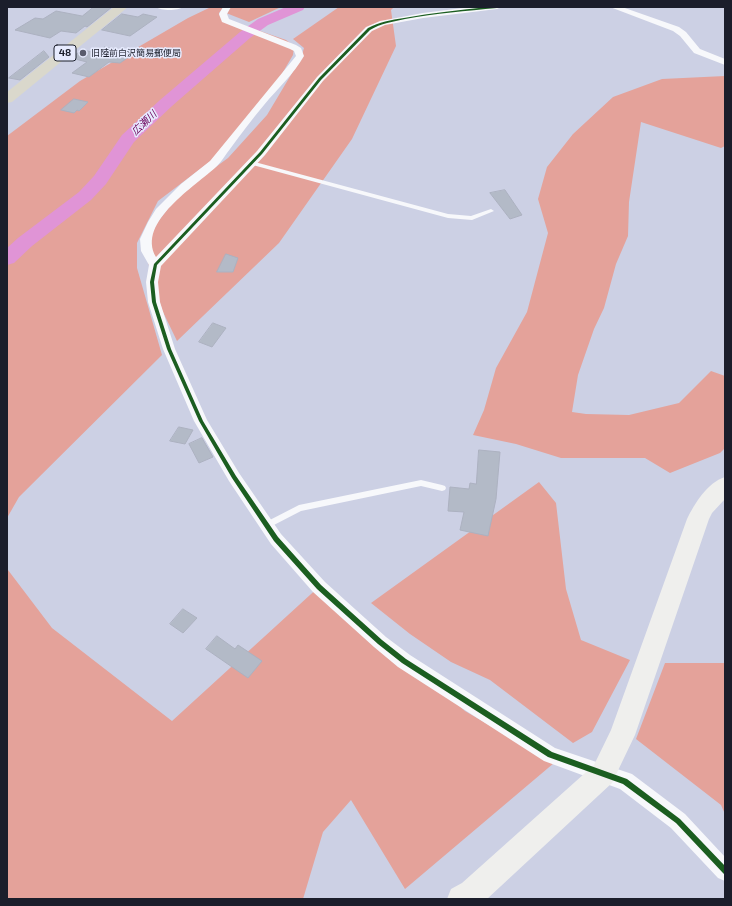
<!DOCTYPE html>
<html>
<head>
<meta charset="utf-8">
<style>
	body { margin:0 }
	#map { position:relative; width:732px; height:906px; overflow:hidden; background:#ccd0e4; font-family:"Exo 2",sans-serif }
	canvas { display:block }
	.frame { position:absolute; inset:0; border:8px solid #1b1e2b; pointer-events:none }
</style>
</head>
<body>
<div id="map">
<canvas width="732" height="906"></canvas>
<div class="frame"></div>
</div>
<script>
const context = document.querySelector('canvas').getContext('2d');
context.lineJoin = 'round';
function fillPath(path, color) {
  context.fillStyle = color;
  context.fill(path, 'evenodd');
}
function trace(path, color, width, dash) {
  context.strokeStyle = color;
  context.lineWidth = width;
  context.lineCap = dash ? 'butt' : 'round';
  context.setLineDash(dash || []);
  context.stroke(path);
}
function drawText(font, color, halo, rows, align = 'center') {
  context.font = font + ' "Exo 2","Noto Sans JP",sans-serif';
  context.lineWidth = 3;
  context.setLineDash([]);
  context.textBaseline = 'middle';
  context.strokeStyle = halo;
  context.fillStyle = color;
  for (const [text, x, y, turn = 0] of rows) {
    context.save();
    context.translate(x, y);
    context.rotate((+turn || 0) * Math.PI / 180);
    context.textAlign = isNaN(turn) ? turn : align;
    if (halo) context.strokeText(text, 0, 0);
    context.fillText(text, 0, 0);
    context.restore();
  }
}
fillPath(new Path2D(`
	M211,7H224L219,13L220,17L286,40L294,46L293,55L276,84L212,160L158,201L137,243V268L162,355L19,497L7,518V136L80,81L188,18Z
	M230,7H281L249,22L226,13Z
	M339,7H394L391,10L396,46L352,139L279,243L177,341L162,310L148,262L151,231L179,194L228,158L267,115L301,58L304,48L293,39Z
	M725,76V146L721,148L641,122L629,202L628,236L616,264L604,308L594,329L578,375L572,412L586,414L629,415L679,403L711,371L725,376V448L720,453L670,473L645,458H561L516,444L473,435L484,410L496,368L527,312L548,233L538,199L547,167L573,134L613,97L662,79Z
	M539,482L556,503L566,589L581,640L630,660L592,732L573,743L490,680L451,662L410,634L371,603Z
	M7,565L8,570L52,628L172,721L322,584L465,711L554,763L405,889L351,800L323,832L303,899H7Z
	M665,663H725V814L721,805L636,739Z`), '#e4a29a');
fillPath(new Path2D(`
	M286,7H305L303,10L268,25L250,38L172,106L134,142L106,184L91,200L32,246L14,263L7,265V248L18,238L79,192L94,176L122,135L160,100L240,32L258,19Z`), '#e094d6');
const building = new Path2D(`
	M94,7H112L87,27L85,26L76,33L61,31L50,38L15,30L35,18L43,19L56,11L82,16Z
	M122,14L138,17L143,14L157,17L130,36L102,30Z
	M105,47L133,54L120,63L109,62L89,77L72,73L87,62L71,58L82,50L98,53Z
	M44,51L49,57L20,80L9,78Z
	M74,99L88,102L79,111L77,110L74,113L61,110Z
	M505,190L522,215L510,219L490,193Z
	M226,254L238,258L233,272H217Z
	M213,323L226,328L212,347L199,342Z
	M179,427L193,430L185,444L170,441Z
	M202,438L213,457L199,463L189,444Z
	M479,450L500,452L496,499L488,536L460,530L464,512L448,511L450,487L469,489L470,483L476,484Z
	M183,609L197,618L183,633L170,624Z
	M217,636L235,649L238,645L262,661L248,678L206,649Z`);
fillPath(building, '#b3bac7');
trace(building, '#acb1c0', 1);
fillPath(new Path2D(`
	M251,161L448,214L471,216L491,209L494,211L472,220L448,218L249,164L248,163Z
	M421,480L442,485L445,486L446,488L445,490L442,491L421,486L301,511L270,527L267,528L264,527L263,525L264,523L299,505Z`), '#f7f8fb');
fillPath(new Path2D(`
	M156,7H183C178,11 161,11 156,7Z
	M223,7H231L227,14L229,19L296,45L301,48L304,56C294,74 277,89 264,105C252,119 241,134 230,149C226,154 222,161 217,166C196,186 136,222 156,257L257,151L317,77L366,27L380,21L423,13L471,7H501L497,9L423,18L385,25L372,31L323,81L265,155L161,266L158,282L160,302L175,349L207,420L239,473L281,534L325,582L386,637L410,655L555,748L632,774L685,814L725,857V881L718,878L671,828L620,789L544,761L398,667L374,647L313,592L271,544L229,481L194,421L163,349L148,302L146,282L149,265L141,251L140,239L148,222L156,209L181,184L210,161L296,56L294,51L290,49L222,22L219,14Z
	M610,7H622L679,27L686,32L700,49L725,59V65L694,53L680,36L673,31Z`), '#f7f8fb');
fillPath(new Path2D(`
	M725,477V499L712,513L709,519L635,735L612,783L487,899H447L451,889L462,883L594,765L611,730L687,519C695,503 707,483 725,477Z`), '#efefed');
fillPath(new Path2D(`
	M114,7H128L12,102L7,103V92Z`), '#dad8cc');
fillPath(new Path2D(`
	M488,7H498L497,8C466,11 436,13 405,19C393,22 381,23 370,30L321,80L262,154L157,265L154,282L156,302L171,349L203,421L236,476L278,537L321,585L382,640L406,659L552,752L627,779L680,819L725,866V875L723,873L676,823L623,784L548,757L402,663L378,644L317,589L274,541L232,478L199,421L167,349L152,302L150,282L154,264L260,152L319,78L368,28C379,22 391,20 404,18C432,13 460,10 488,7Z`), '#1b5e20');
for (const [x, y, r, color] of [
	[83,53,4,"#595c6c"]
]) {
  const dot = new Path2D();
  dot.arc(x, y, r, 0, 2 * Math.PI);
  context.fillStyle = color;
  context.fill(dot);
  trace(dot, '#e7ebfe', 1.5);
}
drawText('9px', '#1b1e2b', '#e7ebfe', [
	["旧陸前白沢簡易郵便局",91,53]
], 'left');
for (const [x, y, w] of [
	[65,53,22]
]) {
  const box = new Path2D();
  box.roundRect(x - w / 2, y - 8, w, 16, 3);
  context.fillStyle = '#e7ebfe';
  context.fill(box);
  trace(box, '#1b1e2b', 1);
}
drawText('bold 10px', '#1b1e2b', null, [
	["48",65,53]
]);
drawText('italic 10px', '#6c025c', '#e7ebfe', [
	["広瀬川",144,123,-44]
]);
</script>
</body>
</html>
